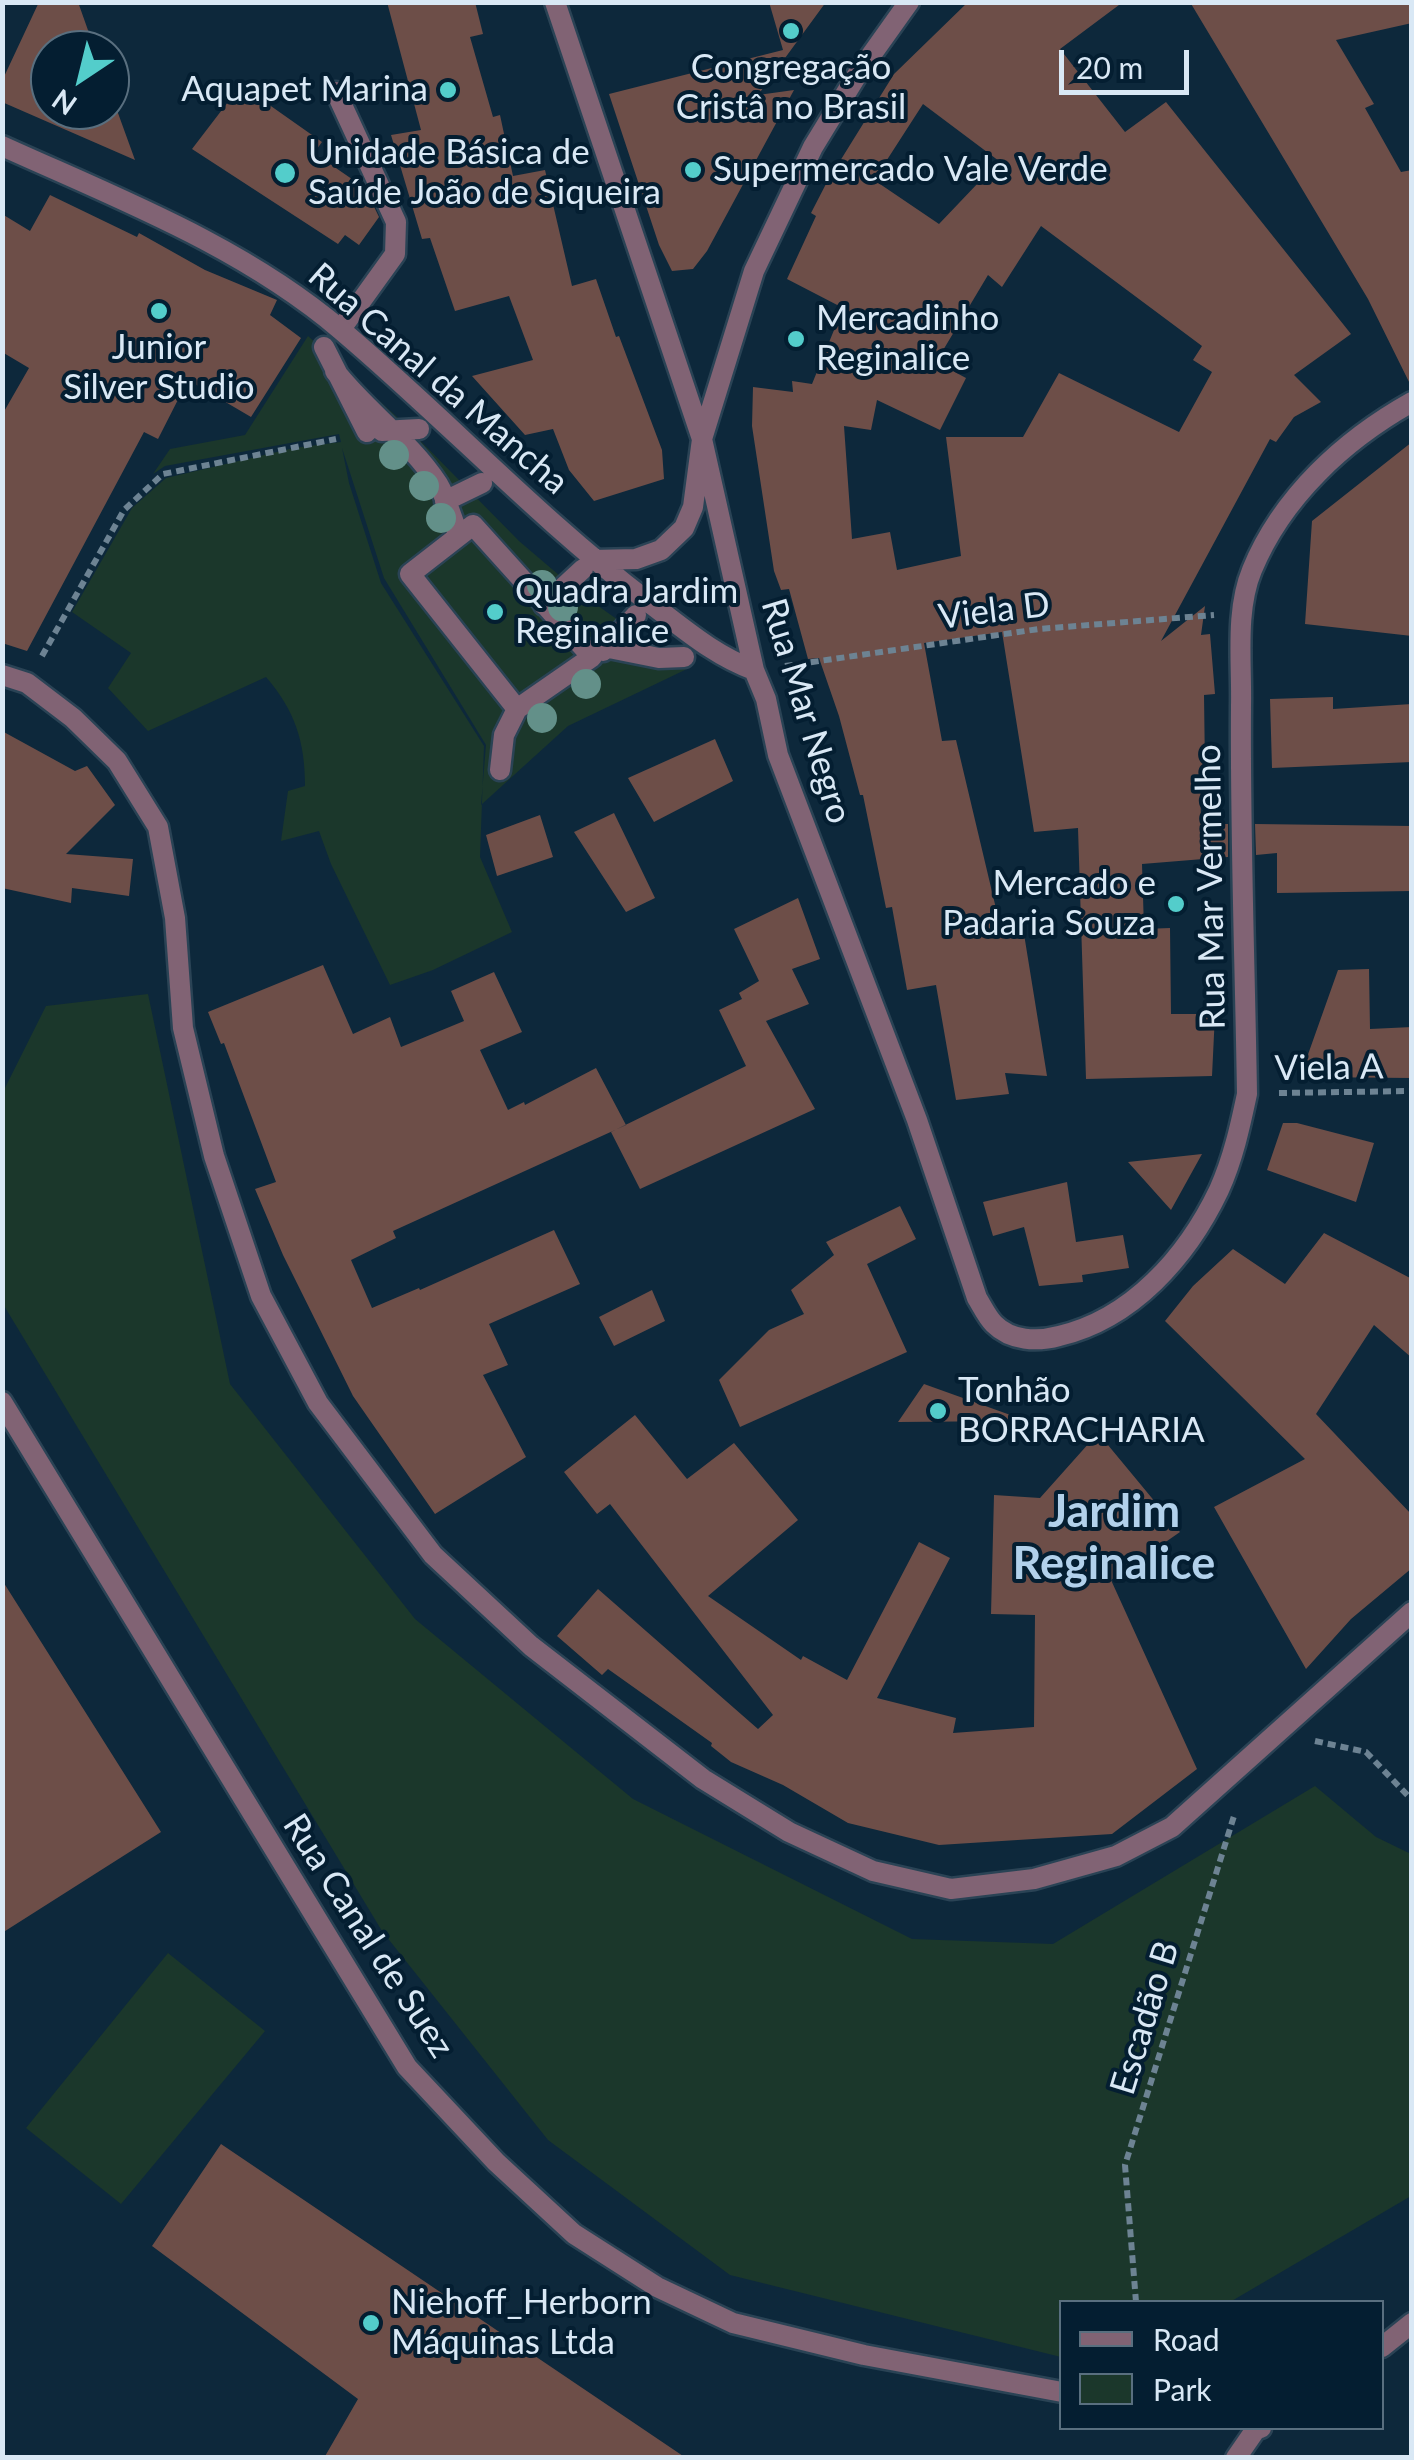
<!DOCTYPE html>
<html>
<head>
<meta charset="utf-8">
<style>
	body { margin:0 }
	#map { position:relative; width:1414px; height:2460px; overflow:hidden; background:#0d283b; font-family:Lato,sans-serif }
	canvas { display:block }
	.frame { position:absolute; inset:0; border:5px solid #d9e8f5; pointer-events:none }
	.legend { position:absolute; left:1059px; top:2300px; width:325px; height:130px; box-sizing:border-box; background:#041e31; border:2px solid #596f7f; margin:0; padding:12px 18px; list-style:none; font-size:30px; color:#d9e8f5 }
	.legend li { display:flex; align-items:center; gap:20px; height:50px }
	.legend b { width:50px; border:2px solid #596f7f }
	.north { position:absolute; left:30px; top:30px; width:100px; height:100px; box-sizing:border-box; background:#041e31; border:2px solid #596f7f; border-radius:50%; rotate:215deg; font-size:28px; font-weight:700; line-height:40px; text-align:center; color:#d9e8f5 }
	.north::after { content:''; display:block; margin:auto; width:35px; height:45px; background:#53cdcb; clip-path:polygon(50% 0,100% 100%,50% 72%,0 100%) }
	.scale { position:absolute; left:1059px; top:50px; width:130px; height:45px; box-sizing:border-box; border:5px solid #d9e8f5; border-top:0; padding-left:12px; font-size:30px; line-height:35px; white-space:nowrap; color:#d9e8f5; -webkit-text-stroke:8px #041e31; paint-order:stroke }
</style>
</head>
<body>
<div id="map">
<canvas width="1414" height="2460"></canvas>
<div class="frame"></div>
<ul class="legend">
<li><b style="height:12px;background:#816374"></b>Road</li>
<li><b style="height:28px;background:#1b372b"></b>Park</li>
</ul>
<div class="north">N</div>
<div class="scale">20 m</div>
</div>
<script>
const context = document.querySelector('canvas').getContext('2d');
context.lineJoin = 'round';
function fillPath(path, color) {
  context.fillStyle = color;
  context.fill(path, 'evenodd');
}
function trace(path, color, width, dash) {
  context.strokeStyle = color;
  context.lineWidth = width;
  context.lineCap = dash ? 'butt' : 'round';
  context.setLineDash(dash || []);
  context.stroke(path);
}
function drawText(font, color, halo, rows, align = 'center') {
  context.font = font + ' Lato,sans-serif';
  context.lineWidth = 8;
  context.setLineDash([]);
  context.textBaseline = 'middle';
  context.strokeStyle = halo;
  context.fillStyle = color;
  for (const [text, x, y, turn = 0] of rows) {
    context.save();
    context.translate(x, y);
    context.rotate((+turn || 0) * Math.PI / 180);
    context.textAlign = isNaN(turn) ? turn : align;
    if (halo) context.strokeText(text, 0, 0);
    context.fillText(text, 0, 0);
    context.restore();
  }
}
fillPath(new Path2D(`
	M308,336L396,416L519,541L580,593L687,669L568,726L481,805L486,745L384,578L342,448L349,483L381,583L484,746L480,857L512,932L433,970L390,985L331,864L319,831L281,841L288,791L305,786C305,741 295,711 266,677L148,731L108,688L131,653L72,612L132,508L166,478L294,448L341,442L339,434L165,466L153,474L170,449L245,435Z
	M148,994L230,1384L415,1619L633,1799L912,1939L1053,1944L1315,1786L1376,1837L1411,1854V2196L1230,2302H1062L1061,2357L730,2275L548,2140L382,1931L3,1304V1092L46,1006Z
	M168,1953L265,2031L121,2204L26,2128Z`), '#1b372b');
fillPath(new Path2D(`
	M39,2H78L95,50H50V110H110V91L135,160L2,102V81Z
	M387,2H475L483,34L470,37L493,117L500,115L513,176L545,170L572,286L596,279L616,337L619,336L662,450L664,479L594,501L569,470L553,429L525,435L472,376L533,360L509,296L455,311L430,238L422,239L391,135L421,130Z
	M769,2H826L758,95L794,90L707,251L693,269L672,271L659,245L609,94L783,50Z
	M968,2H1123L1060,49L1125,132L1166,102L1351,334L1294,375L1321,402L1294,417L1276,442L1270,439L1161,641L1205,606L1201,635L1210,634L1215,694L1204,695L1205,770H1200L1201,824H1228V857L1142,864L1144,929L1170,928L1171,1014H1215L1212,1076L1086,1079L1078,828L1034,832L1002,632L924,643L942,741L956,740L1003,938L1024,934L1047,1076L1005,1073L1009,1094L956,1100L936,985L907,990L892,907L886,908L863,795H860L839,716L819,658L808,659L789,589L781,590L774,571L752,426L753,387L793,392L792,381L812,384L843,308L787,279L816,216L811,213L827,182L894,74ZM923,104L999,161L939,224L874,180ZM1041,226L1202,346L1193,360L1212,372L1179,432L1059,373L1023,437H946L961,556L897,570L890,532L852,539L844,426L871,430L877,400L940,430L966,378L936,362L988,275L1002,287Z
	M1190,2H1412V23L1336,40L1374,104L1365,108L1401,172L1412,170V388L1368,299Z
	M241,85L322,142L314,153L365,188L379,217L359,245L345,235L338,244L192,149Z
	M50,195L137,237L139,233L205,270L277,300L270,315L301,338L251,417L188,380L158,439L144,432L27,651L2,643V415L29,368L2,352V214L30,231Z
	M1412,442V636L1305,624L1312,521Z
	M1333,697V709L1412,704V762L1272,768L1270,699Z
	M2,731L75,771L87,766L115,805L66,854L133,859L129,896L72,888L71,903L2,888Z
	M715,739L733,781L654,822L628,778Z
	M614,813L655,898L626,912L574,832Z
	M540,815L553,857L497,876L486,835Z
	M1255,824L1412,826V891L1277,893V853L1256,855Z
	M798,898L820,959L792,969L809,1004L766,1021L815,1109L640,1189L611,1132L746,1066L719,1010L742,999L739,993L759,981L734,929Z
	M323,965L353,1034L390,1017L401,1047L464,1021L451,991L494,972L522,1032L480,1050L508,1110L524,1102L525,1105L596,1068L626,1125L393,1231L396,1238L351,1260L372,1308L419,1288L420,1290L554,1230L580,1284L489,1324L508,1365L483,1375L526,1457L435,1514L353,1396L283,1255L255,1189L276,1182L224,1043L221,1044L208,1012Z
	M1369,969L1370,1029L1412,1027V1078L1300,1077L1338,970Z
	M1283,1123H1297L1374,1143L1356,1202L1267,1170Z
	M1202,1154L1171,1210L1128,1162Z
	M1067,1182L1076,1242L1123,1235L1129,1268L1082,1275L1083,1282L1039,1286L1024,1227L993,1236L983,1202Z
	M900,1206L916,1239L867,1264L907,1352L740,1427L719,1380L769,1330L804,1314L791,1290L834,1255L826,1242Z
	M1324,1233L1412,1279V1358L1374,1325L1316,1414L1412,1515V1568L1351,1619L1306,1669L1214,1507L1305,1459L1165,1321L1193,1286L1233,1249L1285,1284Z
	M652,1290L665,1321L614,1346L599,1317Z
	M924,1384L1016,1417L1015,1421L898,1422Z
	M635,1415L687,1479L734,1443L798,1520L708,1596L801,1660L803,1656L847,1680L919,1542L950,1558L877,1698L956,1718L953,1733L1034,1727L1035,1615L991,1614L994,1495L1040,1498L1098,1433L1180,1532L1111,1580L1197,1769L1112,1834L939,1845L848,1823L783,1785L731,1762L711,1746L712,1743L608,1669L602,1675L557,1636L598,1589L758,1729L773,1715L610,1504L597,1514L564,1472Z
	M2,1580L161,1832L2,1933Z
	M221,2144L686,2458H324L358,2399L152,2246Z`), '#6d4e48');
const lane = new Path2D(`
	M336,92L396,222L395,254L341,329`);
const street = new Path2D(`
	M555,2L702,439L754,670L766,699L778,755L917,1120L977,1298C982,1306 987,1317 994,1324C1011,1341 1037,1342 1059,1336C1132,1319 1187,1257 1219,1190C1233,1159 1240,1127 1247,1094C1245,965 1240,835 1241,706C1242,662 1235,611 1252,570C1282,497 1344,440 1412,402
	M2,146C119,199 242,246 341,330C445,418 538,518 647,601C682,627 713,655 754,670
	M324,347L367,432
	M335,371C366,411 410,441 438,484C447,499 452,519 459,536
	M382,431L419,429
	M445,501L482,483
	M593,560L636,559L661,550L684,528L693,507L702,439L754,271L813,147L857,75L909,2
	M544,605L583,569
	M609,648L659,658L684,657
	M603,651L636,615
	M2,675L27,683L73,718L117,761L158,827L175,918L183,1028L214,1156L261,1296L318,1403L433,1555L531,1646L703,1779L789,1832L873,1871L951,1889L1034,1879L1116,1856L1172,1827L1412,1612
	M500,770L504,735L517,709L592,657L473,525L410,574L517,709
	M2,1402L407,2067L496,2162L574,2234L657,2287L733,2323L864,2355L1062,2392
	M1382,2347L1412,2323
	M1236,2458L1256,2429L1261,2428`);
trace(lane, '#2a4355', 25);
trace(street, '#2a4355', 25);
trace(new Path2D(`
	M42,656L124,510L163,474L336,439
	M785,666L1039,629L1214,615
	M1279,1093L1412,1091
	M1315,1741L1366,1752L1412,1800
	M1136,2302L1125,2165L1234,1816`), '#6d8393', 6, [8, 5]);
trace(lane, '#816374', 20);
trace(street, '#816374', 20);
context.fillStyle = '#639089';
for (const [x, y] of [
	[394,455],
	[424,486],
	[441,518],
	[542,585],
	[563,607],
	[586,684],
	[542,718]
]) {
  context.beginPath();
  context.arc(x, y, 15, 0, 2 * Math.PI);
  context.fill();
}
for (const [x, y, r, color] of [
	[791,31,10,"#53cdcb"],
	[448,90,10,"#53cdcb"],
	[693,170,10,"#53cdcb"],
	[285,173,12,"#53cdcb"],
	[159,311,10,"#53cdcb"],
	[796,339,10,"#53cdcb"],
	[495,612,10,"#53cdcb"],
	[1176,904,10,"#53cdcb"],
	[938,1411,10,"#53cdcb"],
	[371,2323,10,"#53cdcb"]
]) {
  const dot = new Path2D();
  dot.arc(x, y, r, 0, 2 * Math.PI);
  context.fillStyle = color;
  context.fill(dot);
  trace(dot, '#041e31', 4);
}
drawText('35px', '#d9e8f5', '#041e31', [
	["Congregação",791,68,"center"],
	["Cristâ no Brasil",791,108,"center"],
	["Aquapet Marina",428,90,"right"],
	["Unidade Básica de",308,153],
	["Saúde João de Siqueira",308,193],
	["Supermercado Vale Verde",713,170],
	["Mercadinho",816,319],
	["Reginalice",816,359],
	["Junior",159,348,"center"],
	["Silver Studio",159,388,"center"],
	["Quadra Jardim",515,592],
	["Reginalice",515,632],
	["Mercado e",1156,884,"right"],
	["Padaria Souza",1156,924,"right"],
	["Tonhão",958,1391],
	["BORRACHARIA",958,1431],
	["Niehoff_Herborn",391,2303],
	["Máquinas Ltda",391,2343]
], 'left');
drawText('35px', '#d9e8f5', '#041e31', [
	["Rua Canal da Mancha",438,379,41],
	["Viela D",994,611,-7],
	["Rua Mar Negro",806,711,73],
	["Rua Mar Vermelho",1211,887,-91],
	["Viela A",1329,1068,-1],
	["Rua Canal de Suez",368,1936,57],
	["Escadão B",1145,2018,-73]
]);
drawText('bold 45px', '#b2d1eb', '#041e31', [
	["Jardim",1114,1512],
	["Reginalice",1114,1564]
]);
</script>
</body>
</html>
